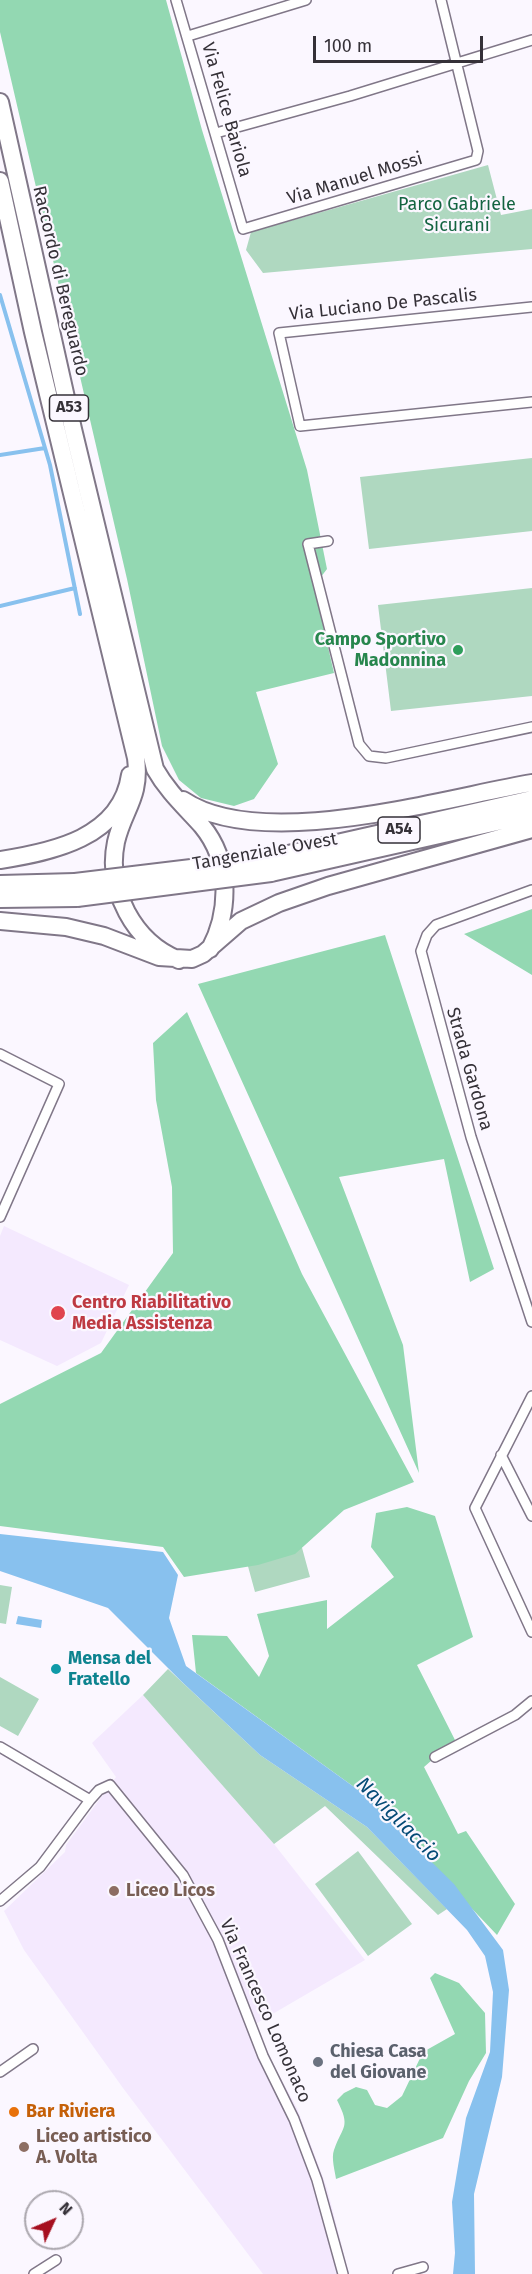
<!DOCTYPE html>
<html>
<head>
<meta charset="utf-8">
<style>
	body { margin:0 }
	#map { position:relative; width:532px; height:2274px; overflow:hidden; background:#fbf7ff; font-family:"Fira Sans",sans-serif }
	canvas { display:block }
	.north { position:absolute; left:24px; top:2190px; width:60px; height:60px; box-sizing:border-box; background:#fbf7ff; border:2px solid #aca8af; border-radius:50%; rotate:46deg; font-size:16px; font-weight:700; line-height:24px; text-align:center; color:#353138 }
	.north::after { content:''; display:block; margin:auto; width:21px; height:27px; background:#a60f1f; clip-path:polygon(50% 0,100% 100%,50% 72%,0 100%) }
	.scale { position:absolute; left:313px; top:36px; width:170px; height:27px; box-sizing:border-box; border:3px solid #353138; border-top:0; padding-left:8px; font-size:18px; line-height:21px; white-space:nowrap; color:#353138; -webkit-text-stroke:4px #fbf7ff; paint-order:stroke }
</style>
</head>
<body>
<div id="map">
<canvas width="532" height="2274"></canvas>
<div class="north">N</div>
<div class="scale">100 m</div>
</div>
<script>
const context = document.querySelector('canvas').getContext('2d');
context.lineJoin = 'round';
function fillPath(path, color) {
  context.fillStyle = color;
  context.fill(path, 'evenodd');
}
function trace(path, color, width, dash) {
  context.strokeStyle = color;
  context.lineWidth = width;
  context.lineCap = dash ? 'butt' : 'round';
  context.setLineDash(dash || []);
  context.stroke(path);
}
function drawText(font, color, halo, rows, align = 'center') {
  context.font = font + ' "Fira Sans",sans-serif';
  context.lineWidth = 4.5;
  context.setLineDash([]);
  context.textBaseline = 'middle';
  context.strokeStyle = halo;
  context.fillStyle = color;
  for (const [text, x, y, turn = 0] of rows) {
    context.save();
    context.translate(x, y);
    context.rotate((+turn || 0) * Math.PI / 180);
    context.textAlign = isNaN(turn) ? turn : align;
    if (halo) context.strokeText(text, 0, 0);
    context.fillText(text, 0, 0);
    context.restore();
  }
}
fillPath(new Path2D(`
	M4,1226L129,1285L101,1343L57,1366L0,1340V1236Z
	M143,1695L274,1844L365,1960L252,2026L297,2108L327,2188L349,2274H263L123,2088L24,1950L4,1911L65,1852L66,1845L116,1777L92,1743Z`), '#f4e9fe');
fillPath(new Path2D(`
	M488,165L501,215L532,209V249L263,273L246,250L251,232Z
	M532,458V531L369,549L360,477Z
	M532,588V696L391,711L378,605Z
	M301,1544L310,1577L255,1592L246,1559Z
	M0,1585L12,1587L6,1624L0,1623Z
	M168,1669L260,1755L367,1827L447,1909L438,1915L325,1806L274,1844L143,1695Z
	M0,1677L39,1699L18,1736L0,1726Z
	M358,1851L412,1924L368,1956L315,1884Z`), '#afd8c0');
fillPath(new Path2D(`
	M0,0H166L202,130L307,470L327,569L314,586L334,673L256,692L278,764L254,799L234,806L201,798L179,780L162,746L127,579L0,32Z
	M532,909V975L464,934Z
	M385,935L494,1269L470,1282L444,1159L339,1177L403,1345L419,1473L198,984Z
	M187,1012L302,1274L414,1482L344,1510L295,1554L258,1565L184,1577L163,1547L0,1526V1404L101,1353L173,1253L172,1187L156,1100L153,1043Z
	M407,1507L435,1516L473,1637L417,1665L455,1740L424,1767L458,1834L466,1831L515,1904L497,1935L361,1792L196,1673L192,1635L227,1636L259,1677L269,1656L257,1614L327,1600V1629L394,1577L371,1547L376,1513Z
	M435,1973L459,1983L485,2013L486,2053L469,2081L443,2138L336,2179C335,2171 331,2158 334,2150C343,2125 351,2128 337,2100L344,2093L356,2087L367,2090L375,2105L387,2108L402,2096L423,2052L455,2034L430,1978Z`), '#93d8b2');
fillPath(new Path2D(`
	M0,1534L163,1552L178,1575L169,1618L186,1666L361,1792L454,1884L503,1950L509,1990L502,2077L474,2194L475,2274H453L455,2253L452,2202L466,2118L490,2052L493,1992L485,1956L467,1930L367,1827L260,1755L181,1681L108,1608L0,1571Z
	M18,1616L42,1620L41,1628L16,1624Z`), '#88c1ee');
trace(new Path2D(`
	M0,295L50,465L80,614
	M0,455L45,448
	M0,606L75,588`), '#88c1ee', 4);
const street = new Path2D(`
	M176,0L243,229L476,160L478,151L441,0
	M188,36L306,0
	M216,133L350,96L532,40
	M532,307L279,333L300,426L532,402
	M328,541L308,544L359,744L369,756L386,758L532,727
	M532,890L436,925L427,935L421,951L471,1137L532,1322
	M0,1054L59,1084L0,1217
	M532,1396L475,1508L532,1632
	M501,1455L532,1516
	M0,1747L90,1800
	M435,1757L515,1715L532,1701
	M0,1901L40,1867L90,1800L99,1790L110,1785L183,1875L218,1940L263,2056L294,2119L317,2180L343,2274
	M0,2072L33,2049
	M34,2274L56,2260
	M398,2274L423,2267`);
const highway = new Path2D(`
	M0,102L73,429L155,769C168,792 185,807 202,826C231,861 230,911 210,949
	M0,181L33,332L136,758C141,798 124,808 116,842C106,890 134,942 179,960
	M183,800C262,853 443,798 532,783
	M266,859L532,799
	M0,860C52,852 121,838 130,775
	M271,873L532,814
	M0,884L75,882
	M0,899L77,898
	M0,921L66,927L104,936L159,957L192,959L203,954L241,921L279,903L328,886L532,829`);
trace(street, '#807788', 12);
trace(highway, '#807788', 20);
trace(street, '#fff', 9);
trace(highway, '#fff', 16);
const highwayBridge = new Path2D(`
	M75,882L266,859
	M77,898L271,873`);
trace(highwayBridge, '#807788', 20, []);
trace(highwayBridge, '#fff', 16);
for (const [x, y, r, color] of [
	[458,650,6,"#2e9e5b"],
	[58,1313,8,"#e0444e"],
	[56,1669,6,"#0f9aa8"],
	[114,1891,6,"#8d6e63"],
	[318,2062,6,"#6b7280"],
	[14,2112,6,"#e8710a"],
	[24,2147,6,"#8d6e63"]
]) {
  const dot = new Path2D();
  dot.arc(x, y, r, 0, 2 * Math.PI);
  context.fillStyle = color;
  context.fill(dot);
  trace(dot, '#fbf7ff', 2);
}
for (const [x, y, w] of [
	[69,408,39],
	[399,830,42]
]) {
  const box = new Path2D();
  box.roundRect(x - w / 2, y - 13, w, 26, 4.5);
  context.fillStyle = '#fbf7ff';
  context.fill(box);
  trace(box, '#353138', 1.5);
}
drawText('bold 16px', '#353138', null, [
	["A53",69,408],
	["A54",399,830]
]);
drawText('18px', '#353138', '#fbf7ff', [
	["Via Felice Bariola",226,110,74],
	["Via Manuel Mossi",355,179,-17],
	["Raccordo di Bereguardo",60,281,77],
	["Via Luciano De Pascalis",383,305,-6],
	["Tangenziale Ovest",265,852,-10],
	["Strada Gardona",469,1069,74],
	["Via Francesco Lomonaco",265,2011,66]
]);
drawText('18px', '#136441', '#fbf7ff', [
	["Parco Gabriele",457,205],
	["Sicurani",457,226]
]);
drawText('bold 18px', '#27864d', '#fbf7ff', [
	["Campo Sportivo",446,640],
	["Madonnina",446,661]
], 'right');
drawText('bold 18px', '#be3a42', '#fbf7ff', [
	["Centro Riabilitativo",72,1303],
	["Media Assistenza",72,1324]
], 'left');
drawText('bold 18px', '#0d838f', '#fbf7ff', [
	["Mensa del",68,1659],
	["Fratello",68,1680]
], 'left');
drawText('bold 18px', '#785e54', '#fbf7ff', [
	["Liceo Licos",126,1891],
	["Liceo artistico",36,2137],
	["A. Volta",36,2158]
], 'left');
drawText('bold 18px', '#5b616d', '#fbf7ff', [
	["Chiesa Casa",330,2052],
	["del Giovane",330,2073]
], 'left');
drawText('bold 18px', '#c56008', '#fbf7ff', [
	["Bar Riviera",26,2112]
], 'left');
drawText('italic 20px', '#054b76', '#fbf7ff', [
	["Navigliaccio",398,1820,45]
]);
</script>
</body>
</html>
